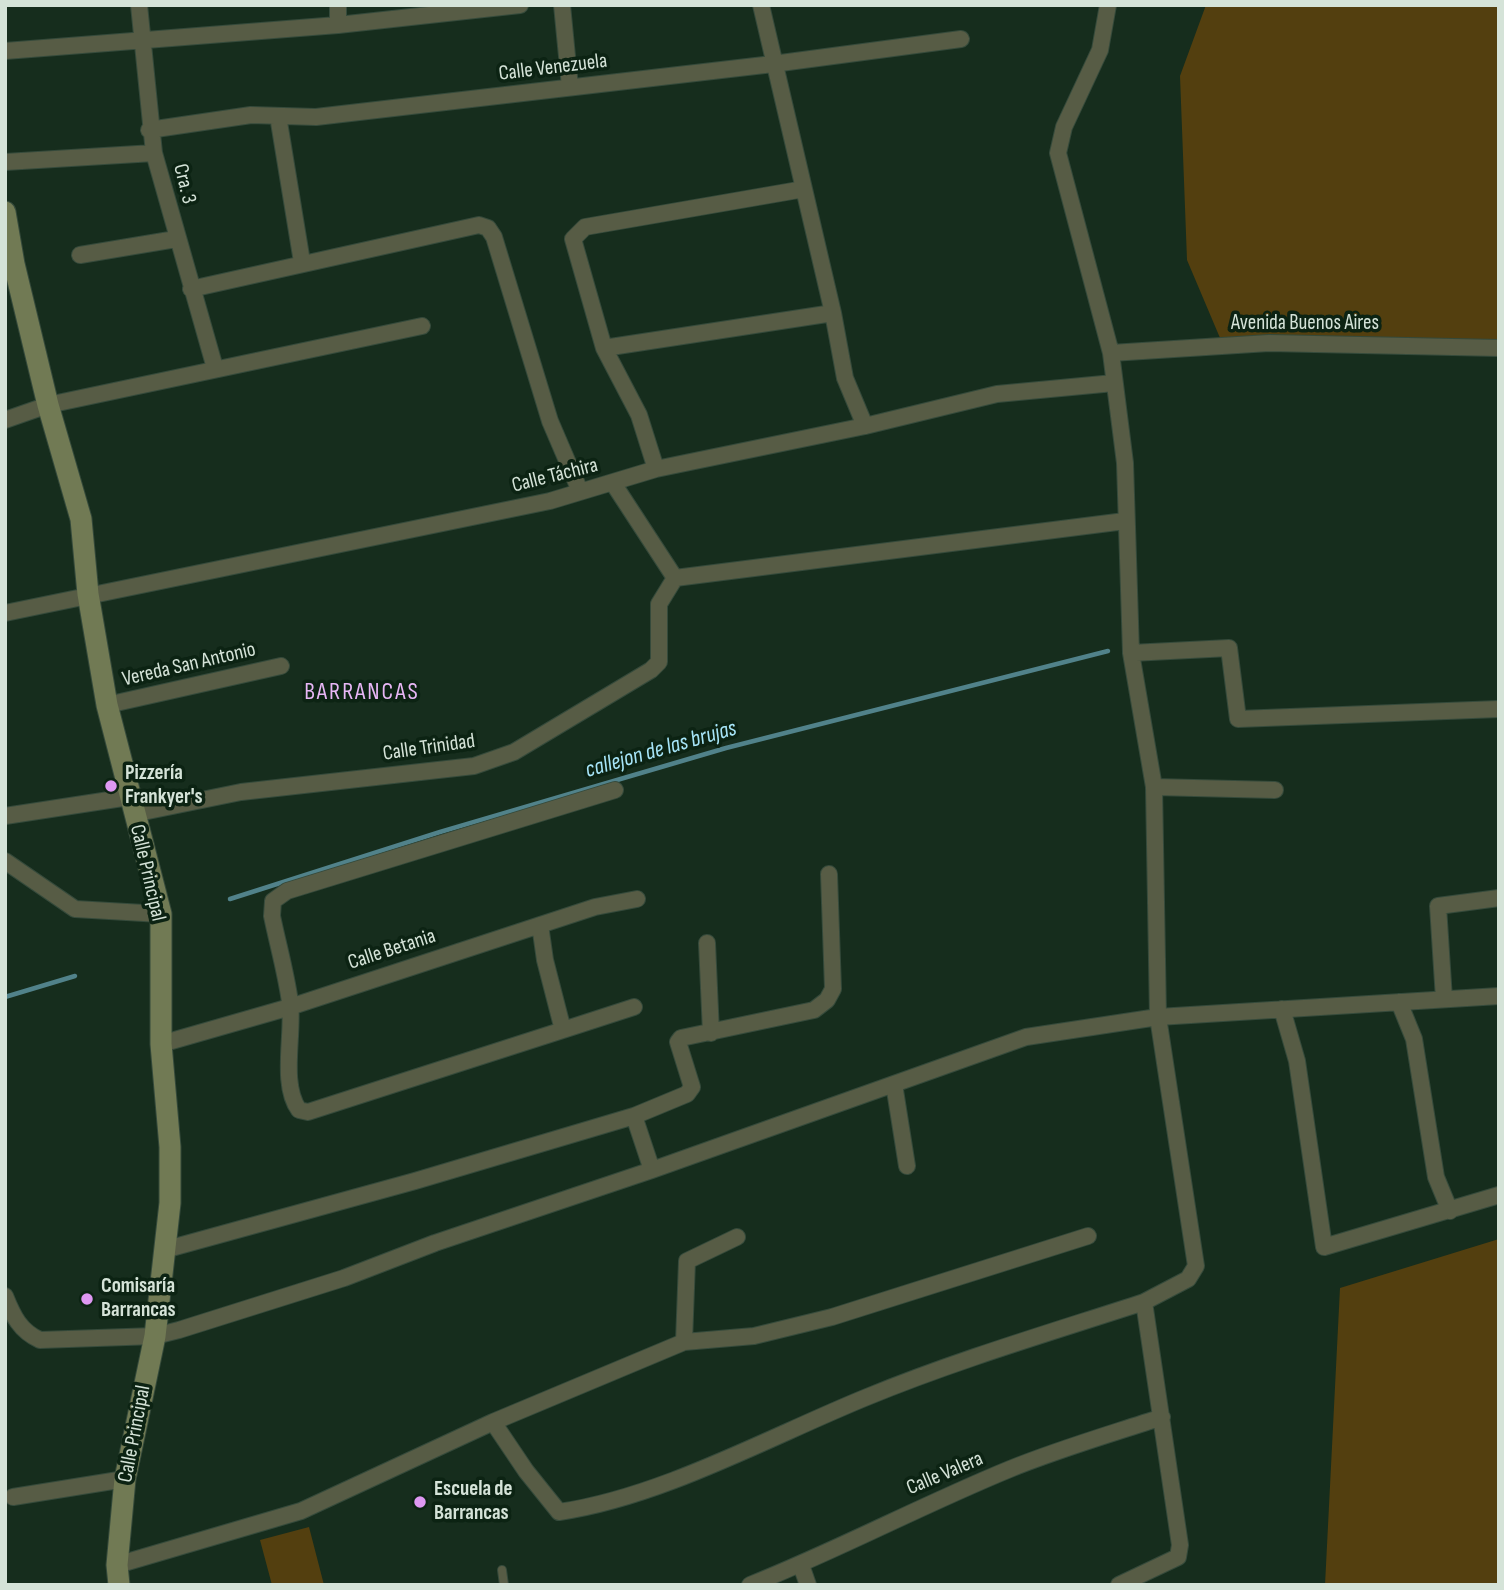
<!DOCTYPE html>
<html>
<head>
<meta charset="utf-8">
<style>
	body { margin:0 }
	#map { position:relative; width:1504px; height:1590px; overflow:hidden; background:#162d1d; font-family:"Sofia Sans Condensed",sans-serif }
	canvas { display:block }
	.frame { position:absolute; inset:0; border:7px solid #d5e3d8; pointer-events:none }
</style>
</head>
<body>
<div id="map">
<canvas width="1504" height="1590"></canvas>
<div class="frame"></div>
</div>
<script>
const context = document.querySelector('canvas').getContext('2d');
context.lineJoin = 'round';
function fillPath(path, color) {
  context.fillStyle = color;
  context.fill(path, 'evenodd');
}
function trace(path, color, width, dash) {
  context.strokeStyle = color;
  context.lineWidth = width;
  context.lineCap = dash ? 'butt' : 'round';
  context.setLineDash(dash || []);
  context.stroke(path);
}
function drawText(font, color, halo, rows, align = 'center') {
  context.font = font + ' "Sofia Sans Condensed",sans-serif';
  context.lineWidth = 7;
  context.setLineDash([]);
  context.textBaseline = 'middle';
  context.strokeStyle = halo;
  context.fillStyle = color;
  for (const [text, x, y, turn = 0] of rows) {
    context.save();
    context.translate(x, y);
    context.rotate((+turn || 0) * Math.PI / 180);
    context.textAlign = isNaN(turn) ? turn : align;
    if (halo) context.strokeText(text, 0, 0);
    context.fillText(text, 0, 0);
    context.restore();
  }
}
fillPath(new Path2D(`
	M1206,5H1499V347L1223,345L1187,260L1180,76Z
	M1499,1239V1585H1325L1340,1288Z
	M309,1527L324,1585H272L260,1540Z`), '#533f0f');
trace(new Path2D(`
	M230,899L440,832L726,748L1108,651
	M5,997L75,976`), '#51828a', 4.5);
const lane = new Path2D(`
	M502,1570L504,1585`);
const street = new Path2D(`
	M139,5L154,153L215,368
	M338,5V25
	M562,5L570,87
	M761,5L833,313L845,378L865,426
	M1108,5L1100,50L1064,127L1058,153L1111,353L1125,463L1131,653L1154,787L1158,1017L1196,1266L1188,1279L1144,1302L1180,1545L1178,1557L1119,1585
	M5,51L338,25L520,5
	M278,116L302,262
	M149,130L251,115L316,117L773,64L961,39
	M5,162L154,153
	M80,255L176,239
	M191,289L479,225L488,228L494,237L550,421L580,491
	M604,348L833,313
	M1111,353L1269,343L1499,348
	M5,420L48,405L422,326
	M656,469L639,415L604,348L573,239L585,227L804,189
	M613,483L675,578L1125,521
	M5,613L550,501L656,469L865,426L997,394L1114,383
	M1131,653L1229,648L1238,719L1499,709
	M107,705L281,666
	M1154,787L1275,790
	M133,814L241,792L474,766L514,752L651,670L659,662V604L675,578
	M5,816L129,797
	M5,861L75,909L161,914
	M540,925L545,960L563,1030L308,1112L299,1110C280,1084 294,1034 290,1002C286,973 278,945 272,916L273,901L287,891L615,790
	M707,943L711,1033
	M1444,999L1438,906L1499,898
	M1399,1002L1414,1039L1436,1177L1450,1211
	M1282,1009L1297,1061L1324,1247L1499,1195
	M563,1030L634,1007
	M161,1044L290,1007L595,907L637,899
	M894,1084L907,1166
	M634,1116L652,1170
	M164,1250L415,1181L634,1116L687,1094L692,1087L678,1042L681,1038L814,1010L827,1000L833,989L829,874
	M5,1296C13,1316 20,1331 40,1340L155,1336L179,1330L344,1278L435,1243L652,1170L1026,1037L1158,1017L1499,996
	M684,1342L754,1336L832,1317L1088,1236
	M493,1422L526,1471L559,1512C662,1497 771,1436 867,1397C957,1360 1052,1332 1144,1302
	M13,1497L125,1479
	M117,1565L301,1511L493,1422L684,1342L687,1261L737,1237
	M801,1565L808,1585
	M750,1585C838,1550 922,1505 1010,1469C1059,1449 1111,1434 1162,1417`);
const secondary = new Path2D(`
	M5,212L14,264L48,405L81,519L88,594L107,705L161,914V1044L170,1147V1203L155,1336L125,1479L117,1565L119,1585`);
trace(lane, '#354a3b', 10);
trace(street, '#354a3b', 18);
trace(secondary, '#354a3b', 23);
trace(lane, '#575c45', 8);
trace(street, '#575c45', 16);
trace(secondary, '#717a54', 21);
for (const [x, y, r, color] of [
	[111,786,7,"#de98f2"],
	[87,1299,7,"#de98f2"],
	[420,1502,7,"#de98f2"]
]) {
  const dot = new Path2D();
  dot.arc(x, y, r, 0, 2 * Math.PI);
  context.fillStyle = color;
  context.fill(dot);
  trace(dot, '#0c2313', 2.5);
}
drawText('21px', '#d5e3d8', '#0c2313', [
	["Calle Venezuela",553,68,-7],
	["Cra. 3",184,184,76],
	["Avenida Buenos Aires",1305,324],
	["Calle Táchira",555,476,-14],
	["Vereda San Antonio",189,665,-13],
	["Calle Trinidad",429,748,-8],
	["Calle Principal",147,873,77],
	["Calle Betania",392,950,-18],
	["Calle Principal",135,1434,-79],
	["Calle Valera",945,1474,-23]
]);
drawText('bold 21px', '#d5e3d8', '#0c2313', [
	["Pizzería",125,774],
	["Frankyer's",125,798],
	["Comisaría",101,1287],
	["Barrancas",101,1311],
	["Escuela de",434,1490],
	["Barrancas",434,1514]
], 'left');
drawText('italic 23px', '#a7e5f8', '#0c2313', [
	["callejon de las brujas",661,750,-16]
]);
context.letterSpacing = '2px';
drawText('24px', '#e7b6f5', '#0c2313', [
	["BARRANCAS",362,693]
]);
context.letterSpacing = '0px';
</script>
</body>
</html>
